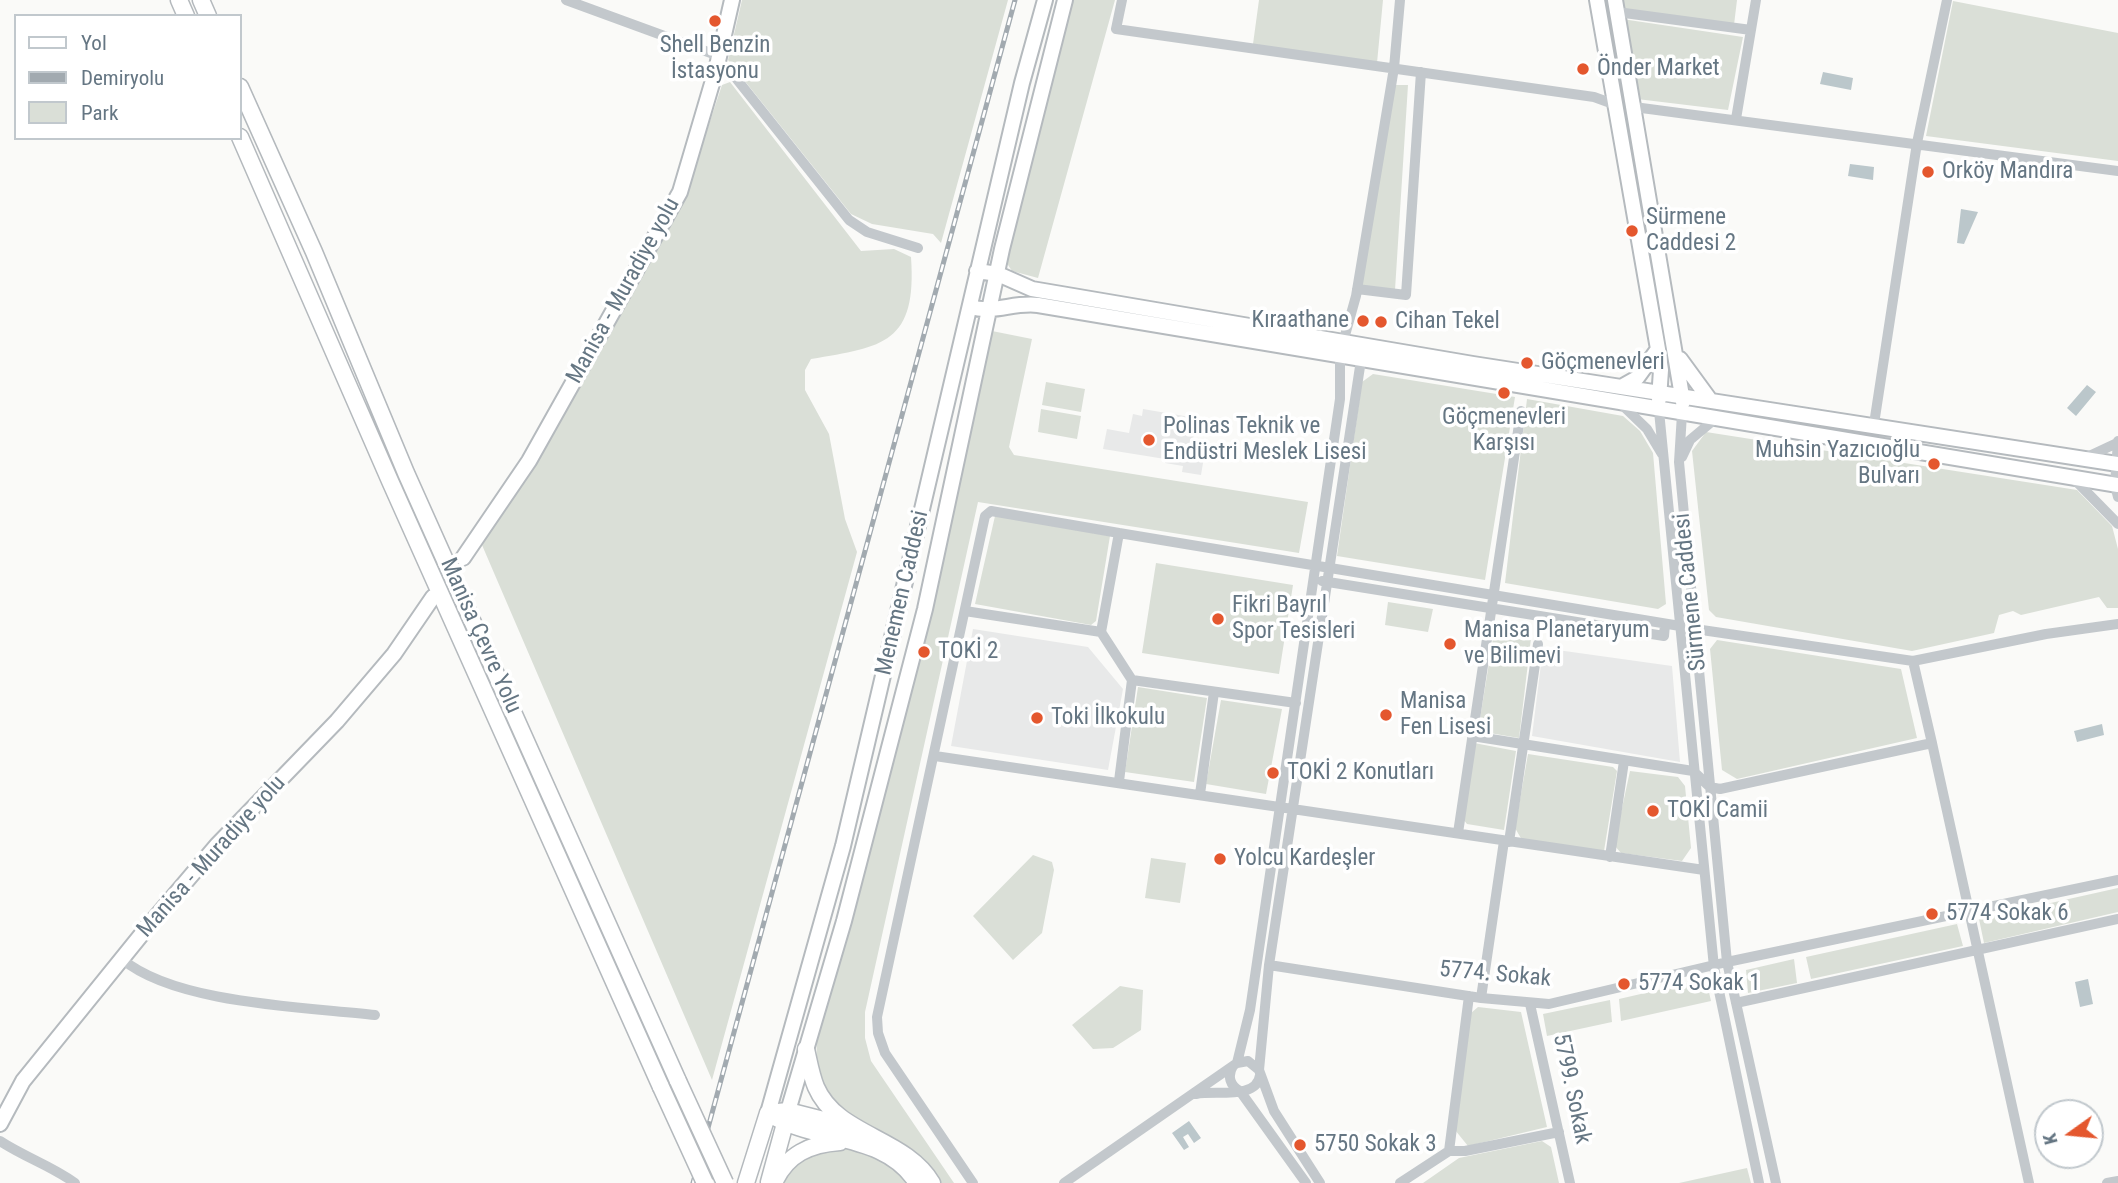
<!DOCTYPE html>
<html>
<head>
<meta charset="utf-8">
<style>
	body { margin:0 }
	#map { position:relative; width:2118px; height:1183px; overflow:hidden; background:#fafaf8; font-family:"Roboto Condensed",sans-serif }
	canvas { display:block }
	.legend { position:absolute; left:14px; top:14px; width:228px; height:126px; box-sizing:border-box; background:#fff; border:2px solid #c1c8cd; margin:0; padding:9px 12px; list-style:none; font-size:21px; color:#657683 }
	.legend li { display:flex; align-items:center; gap:14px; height:35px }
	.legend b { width:35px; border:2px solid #c1c8cd }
	.north { position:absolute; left:2034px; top:1099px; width:70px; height:70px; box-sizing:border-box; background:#fff; border:2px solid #c1c8cd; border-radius:50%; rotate:255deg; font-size:19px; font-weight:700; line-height:28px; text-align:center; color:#657683 }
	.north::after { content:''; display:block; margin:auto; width:24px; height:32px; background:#e4572e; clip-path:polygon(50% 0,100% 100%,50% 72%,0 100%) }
</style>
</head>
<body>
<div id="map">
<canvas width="2118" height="1183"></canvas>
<ul class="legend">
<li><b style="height:9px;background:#fff"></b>Yol</li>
<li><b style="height:9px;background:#a2aab0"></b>Demiryolu</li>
<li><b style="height:19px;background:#dadfd7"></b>Park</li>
</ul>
<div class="north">K</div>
</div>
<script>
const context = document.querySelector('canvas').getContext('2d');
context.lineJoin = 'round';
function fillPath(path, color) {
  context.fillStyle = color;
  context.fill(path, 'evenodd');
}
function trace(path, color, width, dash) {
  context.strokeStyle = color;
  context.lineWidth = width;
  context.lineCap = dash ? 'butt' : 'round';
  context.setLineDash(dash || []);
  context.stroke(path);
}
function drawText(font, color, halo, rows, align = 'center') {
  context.font = font + ' "Roboto Condensed",sans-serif';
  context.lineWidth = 7;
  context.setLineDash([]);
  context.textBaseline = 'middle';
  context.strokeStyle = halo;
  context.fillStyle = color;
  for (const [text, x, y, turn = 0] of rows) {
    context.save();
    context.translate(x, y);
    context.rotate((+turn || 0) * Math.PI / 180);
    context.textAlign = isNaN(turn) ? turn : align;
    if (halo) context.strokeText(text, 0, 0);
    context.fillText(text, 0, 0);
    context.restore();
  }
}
fillPath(new Path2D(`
	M1143,409L1190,417L1195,425L1192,448L1205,451L1201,475L1182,472L1183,466L1165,463V459L1103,449L1107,429L1129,433L1133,414L1142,416Z
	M973,629L1088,647L1123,689L1108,770L951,746Z
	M1543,648L1672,666L1680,762L1532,736Z`), '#e8e9e9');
fillPath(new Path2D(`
	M742,0H1008L941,243L933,234L872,224L851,214L728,60Z
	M1067,0H1115L1038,278L1012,271L1004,259Z
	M1259,0H1383L1377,63L1253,44Z
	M1621,0H1737L1734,25L1623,10Z
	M1953,1L2118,33V161L1926,136Z
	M1622,19L1743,37L1728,110L1637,99Z
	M730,82L861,251L894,249L911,257C917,343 884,347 811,359L805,370V390L829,434L845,519L857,552L712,1080L482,545L528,477L681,208L722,85Z
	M1394,85H1408L1395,290L1361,286Z
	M992,331L1032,339L1009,447L1014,455L1308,502L1299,553L978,502L865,1012V1038L871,1061L954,1183H939C901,1107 809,1147 817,1035L890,773Z
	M1373,374L1515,397L1485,580L1337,556L1362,382Z
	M1046,382L1085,389L1081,412L1042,405Z
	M1527,399L1623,416L1640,431L1653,453L1666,604L1658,609L1505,583Z
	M1041,409L1081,416L1077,439L1038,432Z
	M1706,432L2077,490L2112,526L2118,549V608H2107L2099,597L2021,615L2013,611L1999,615L1994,633L1912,651L1716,617L1709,610L1692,451Z
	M995,516L1110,536L1096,621L1091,625L975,604Z
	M1156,563L1293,585L1279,674L1142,653Z
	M1388,602L1433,609L1428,632L1385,625Z
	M1494,632L1531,638L1519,738L1478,731Z
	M1717,640L1901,669L1917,738L1737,779L1722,770L1710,649Z
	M1138,687L1207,698L1194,782L1125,772Z
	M1221,700L1282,709L1266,794L1206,784Z
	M1474,743L1516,751L1504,830L1467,824L1463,819Z
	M1528,754L1613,767L1617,771L1604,851L1522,840L1515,828Z
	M1630,771L1678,777L1685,786L1691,848L1682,861L1621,853L1614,845Z
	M1033,855L1052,862L1054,870L1042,933L1013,960L973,916Z
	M1151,858L1186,863L1180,903L1145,898Z
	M2118,888V912L1984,943L1979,919Z
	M1957,924L1963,946L1811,979L1806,957Z
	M1794,959L1797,983L1748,993L1746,970Z
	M1706,979L1711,1001L1621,1021L1619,999Z
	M1120,986L1143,990L1141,1030L1113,1048L1093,1049L1072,1025Z
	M1610,1000L1612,1022L1547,1036L1543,1014Z
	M1478,1007L1521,1012L1547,1127L1468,1146L1455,1130L1471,1013Z
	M1542,1141L1551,1147L1559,1183H1423L1459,1158Z
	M867,1144L917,1183H782L790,1158L810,1147Z
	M1747,1168L1751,1183H1679Z`), '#dadfd7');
fillPath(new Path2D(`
	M1823,72L1853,78L1851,90L1820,84Z
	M1850,164L1874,167L1873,180L1848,176Z
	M1961,209L1978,212L1964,244L1957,243Z
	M2087,385L2096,392L2076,416L2067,408Z
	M2102,724L2104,735L2077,742L2074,731Z
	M2088,979L2093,1004L2080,1007L2075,982Z
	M1189,1121L1201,1138L1194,1143L1188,1134L1183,1137L1189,1147L1184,1150L1172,1133Z`), '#bbc7cb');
const major = new Path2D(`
	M1597,0L1658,349L1661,370L1659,399
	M1615,0L1683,402
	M977,271L998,274L1032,289L1473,364L2118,464
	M970,307C996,314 1012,302 1038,305L2118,485
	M1680,359L1710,400
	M1621,387L1637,378L1658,349
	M463,558L529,461L680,192L716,70L732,0
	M788,1111L844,921L925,609L1002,249L1065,0
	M768,1113L843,846L1022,83L1045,0
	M0,1124L23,1081L150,924L217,845L337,721L394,654L433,597`);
const highway = new Path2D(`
	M179,0L186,16
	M201,0L208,16
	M240,87L314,252L406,473L678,1081
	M240,137L390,481L661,1087
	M806,1049C809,1062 811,1075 816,1087C837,1136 905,1137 932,1183
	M768,1113C815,1144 884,1131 917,1183
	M768,1113L788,1111L851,1127
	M769,1182L787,1116
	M746,1183L768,1113
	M774,1183C787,1154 810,1144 840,1142`);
trace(major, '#b5babe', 18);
trace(highway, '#b4b9bd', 19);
trace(new Path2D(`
	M566,0L719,56
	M1122,0L1116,29L1594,97L1616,105
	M1617,12L1751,30
	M716,70L735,77L849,220L867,232L918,248
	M1634,107L2118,171
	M1736,119L1756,0
	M1357,289L1406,295L1421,72
	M1344,339L1356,296L1394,68L1400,0
	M1619,402L1647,429L1662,454
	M1659,411L1714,967L1759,1183
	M1682,414L1679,462L1727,962L1776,1183
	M1874,424L1917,143L1947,0
	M2118,441L2115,485L2118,497
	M1682,457L1690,440L1715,419
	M2085,458L2117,443
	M2073,478L2118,524
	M1322,581L1664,636L1665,624
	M965,611L1101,632L1132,680L1296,703
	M1695,629L1913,661
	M1101,632L1119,533L1680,626
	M1472,736L1693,771L1710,787L1720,789L1932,743L2029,1183
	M1932,743L1913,661L2046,634L2118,624
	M935,756L1704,870
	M1119,781L1132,680
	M1200,794L1214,692
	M1458,833L1521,411
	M1509,842L1538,644
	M1610,857L1624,761
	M122,959C175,1004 306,1007 375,1015
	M1269,965L1481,998L1549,1004L1727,962L2118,880
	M1481,998L1504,841
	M1736,1003L2118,919
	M1530,1004L1570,1183
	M1237,1063L1250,1010L1340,399V356
	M1233,1066C1227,1076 1230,1086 1240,1091L1306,1183
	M1196,1094C1216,1090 1257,1100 1260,1075
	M0,1141C26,1158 50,1165 75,1183
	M1449,1151H1465L1559,1132
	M973,1183L885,1053L878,1033L877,1017L985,516L991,511L1119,533
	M1064,1183L1237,1063L1248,1061L1259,1070
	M1320,1183L1274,1111L1259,1070L1269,965L1361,360
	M1400,1183L1449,1151L1469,996
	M2107,1183L2118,1181`), '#c3c8cc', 10);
trace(major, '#fff', 14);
trace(highway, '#fff', 16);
const rail = new Path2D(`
	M693,1183L1015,0`);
trace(rail, '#a2aab0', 5);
trace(rail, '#fff', 2.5, [8]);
const highwayBridge = new Path2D(`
	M678,1081L725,1183
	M661,1087L705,1183`);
trace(highwayBridge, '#b4b9bd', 19, []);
trace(highwayBridge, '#fff', 16);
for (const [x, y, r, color] of [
	[715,21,7,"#e4572e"],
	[1583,69,7,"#e4572e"],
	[1928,172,7,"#e4572e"],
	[1632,231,7,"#e4572e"],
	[1363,321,7,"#e4572e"],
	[1381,322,7,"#e4572e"],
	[1527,363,7,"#e4572e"],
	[1504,393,7,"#e4572e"],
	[1149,440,7,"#e4572e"],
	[1934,464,7,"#e4572e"],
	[1218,619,7,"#e4572e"],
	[1450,644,7,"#e4572e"],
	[924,652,7,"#e4572e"],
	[1386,715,7,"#e4572e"],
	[1037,718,7,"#e4572e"],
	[1273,773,7,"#e4572e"],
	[1653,811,7,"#e4572e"],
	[1220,859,7,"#e4572e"],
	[1932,914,7,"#e4572e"],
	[1624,984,7,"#e4572e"],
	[1300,1145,7,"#e4572e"]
]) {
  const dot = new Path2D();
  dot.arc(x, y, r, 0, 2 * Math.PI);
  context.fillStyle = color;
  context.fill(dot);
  trace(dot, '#fff', 2.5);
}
drawText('23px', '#657683', '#fff', [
	["Shell Benzin",715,46,"center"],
	["İstasyonu",715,72,"center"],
	["Önder Market",1597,69],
	["Orköy Mandıra",1942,172],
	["Sürmene",1646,218],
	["Caddesi 2",1646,244],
	["Kıraathane",1349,321,"right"],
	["Cihan Tekel",1395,322],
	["Göçmenevleri",1541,363],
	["Göçmenevleri",1504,418,"center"],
	["Karşısı",1504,444,"center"],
	["Polinas Teknik ve",1163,427],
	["Endüstri Meslek Lisesi",1163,453],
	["Muhsin Yazıcıoğlu",1920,451,"right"],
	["Bulvarı",1920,477,"right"],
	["Fikri Bayrıl",1232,606],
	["Spor Tesisleri",1232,632],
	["Manisa Planetaryum",1464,631],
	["ve Bilimevi",1464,657],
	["TOKİ 2",938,652],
	["Manisa",1400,702],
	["Fen Lisesi",1400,728],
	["Toki İlkokulu",1051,718],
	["TOKİ 2 Konutları",1287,773],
	["TOKİ Camii",1667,811],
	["Yolcu Kardeşler",1234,859],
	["5774 Sokak 6",1946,914],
	["5774 Sokak 1",1638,984],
	["5750 Sokak 3",1314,1145]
], 'left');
drawText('23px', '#657683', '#fff', [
	["Manisa - Muradiye yolu",624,291,-61],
	["Sürmene Caddesi",1691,592,-96],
	["Menemen Caddesi",903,593,-77],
	["Manisa Çevre Yolu",480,636,66],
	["Manisa - Muradiye yolu",212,857,-48],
	["5774. Sokak",1495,975,5],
	["5799. Sokak",1571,1089,78]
]);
</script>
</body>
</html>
